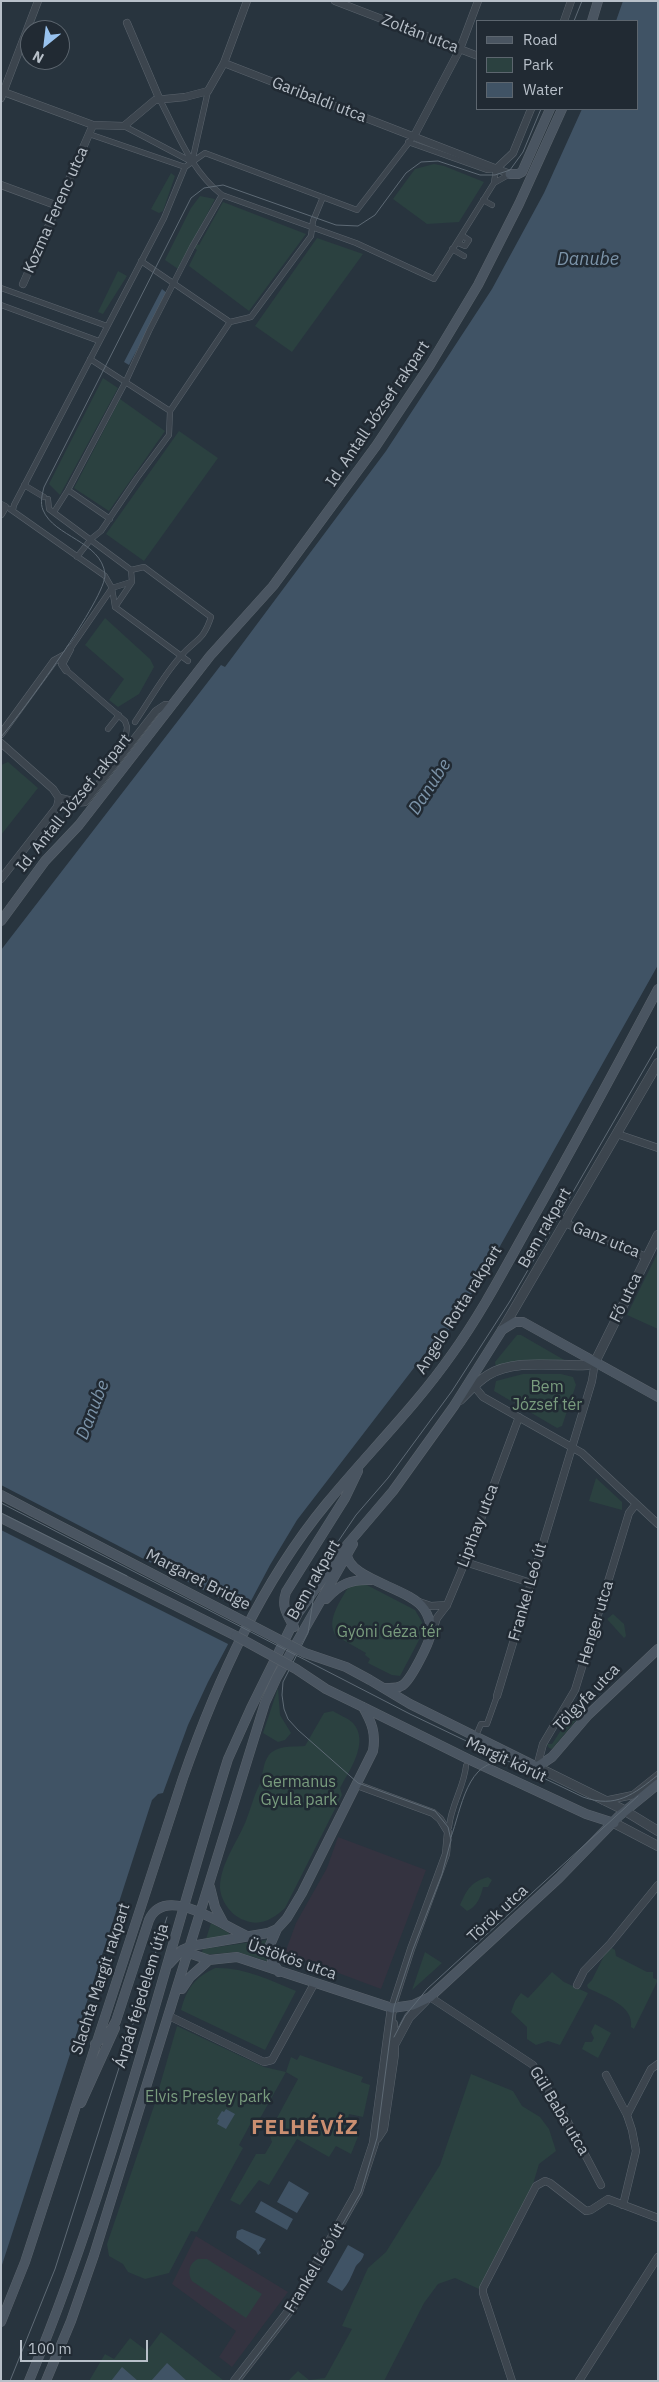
<!DOCTYPE html>
<html>
<head>
<meta charset="utf-8">
<style>
	body { margin:0 }
	#map { position:relative; width:659px; height:2382px; overflow:hidden; background:#28343e; font-family:"IBM Plex Sans",sans-serif }
	canvas { display:block }
	.frame { position:absolute; inset:0; border:2px solid #b8c0c9; pointer-events:none }
	.legend { position:absolute; left:476px; top:20px; width:162px; height:90px; box-sizing:border-box; background:#212a33; border:1px solid #5d666f; margin:0; padding:6px 9px; list-style:none; font-size:15px; color:#b8c0c9 }
	.legend li { display:flex; align-items:center; gap:10px; height:25px }
	.legend b { width:25px; border:1px solid #5d666f }
	.north { position:absolute; left:20px; top:20px; width:50px; height:50px; box-sizing:border-box; background:#212a33; border:1px solid #5d666f; border-radius:50%; rotate:209deg; font-size:14px; font-weight:700; line-height:20px; text-align:center; color:#b8c0c9 }
	.north::after { content:''; display:block; margin:auto; width:18px; height:22px; background:#98c2ee; clip-path:polygon(50% 0,100% 100%,50% 72%,0 100%) }
	.scale { position:absolute; left:20px; top:2340px; width:128px; height:22px; box-sizing:border-box; border:2px solid #b8c0c9; border-top:0; padding-left:6px; font-size:15px; line-height:18px; white-space:nowrap; color:#b8c0c9; -webkit-text-stroke:4px #212a33; paint-order:stroke }
</style>
</head>
<body>
<div id="map">
<canvas width="659" height="2382"></canvas>
<div class="frame"></div>
<ul class="legend">
<li><b style="height:6px;background:#4a5561"></b>Road</li>
<li><b style="height:14px;background:#2b4140"></b>Park</li>
<li><b style="height:14px;background:#405365"></b>Water</li>
</ul>
<div class="north">N</div>
<div class="scale">100 m</div>
</div>
<script>
const context = document.querySelector('canvas').getContext('2d');
context.lineJoin = 'round';
function fillPath(path, color) {
  context.fillStyle = color;
  context.fill(path, 'evenodd');
}
function trace(path, color, width, dash) {
  context.strokeStyle = color;
  context.lineWidth = width;
  context.lineCap = dash ? 'butt' : 'round';
  context.setLineDash(dash || []);
  context.stroke(path);
}
function drawText(font, color, halo, rows, align = 'center') {
  context.font = font + ' "IBM Plex Sans",sans-serif';
  context.lineWidth = 5;
  context.setLineDash([]);
  context.textBaseline = 'middle';
  context.strokeStyle = halo;
  context.fillStyle = color;
  for (const [text, x, y, turn = 0] of rows) {
    context.save();
    context.translate(x, y);
    context.rotate((+turn || 0) * Math.PI / 180);
    context.textAlign = isNaN(turn) ? turn : align;
    if (halo) context.strokeText(text, 0, 0);
    context.fillText(text, 0, 0);
    context.restore();
  }
}
fillPath(new Path2D(`
	M338,1837L426,1870L381,1989L285,1953L296,1923L327,1868Z
	M196,2236L288,2292L232,2367L219,2357L236,2331L172,2284Z`), '#343340');
fillPath(new Path2D(`
	M434,164L444,166L484,182L459,222L427,224L393,199L415,169Z
	M171,173L175,176L163,211L159,213L151,209Z
	M200,196L215,199L178,269L165,260L191,208Z
	M223,202L306,234L249,311L189,266L197,250L195,248L197,244L199,245Z
	M317,238L363,254L292,352L255,326Z
	M118,271L127,276L103,314L98,312Z
	M103,378L118,388L60,495L49,484Z
	M120,399L165,431L109,511L74,488Z
	M179,431L218,458L144,561L106,534Z
	M105,618L150,659L154,667L139,694L118,707L109,700L124,679L85,645Z
	M8,762L38,788L1,835V765Z
	M658,1252V1329L627,1315Z
	M517,1335H521L566,1361L496,1368L495,1362Z
	M523,1374H561L573,1377L576,1385L562,1426L557,1428L494,1391L496,1381Z
	M596,1478L622,1502V1510L589,1501Z
	M363,1583L415,1610L422,1622V1630L419,1640L400,1676L392,1675L368,1663L370,1659L365,1655L366,1653L336,1636C325,1621 341,1600 349,1586Z
	M613,1614L624,1624L626,1636L624,1638L607,1619Z
	M278,1688L280,1715L291,1733L285,1740L278,1742L263,1733Z
	M333,1711C339,1715 348,1718 353,1723C370,1742 349,1771 340,1788L342,1795L285,1908C273,1919 260,1927 244,1920C232,1916 221,1902 220,1888C220,1863 239,1840 247,1818C251,1808 254,1795 259,1786C264,1775 262,1760 272,1752C282,1745 294,1747 305,1746L324,1713Z
	M567,1711L576,1715L578,1718L552,1749L549,1748L547,1744H552L569,1718L564,1717Z
	M488,1877L492,1880L488,1887H483C481,1896 477,1907 467,1911L460,1905C467,1889 471,1882 488,1877Z
	M211,1923L229,1933V1936L206,1939Z
	M266,1940L268,1941L267,1961L237,1952L201,1955L203,1949Z
	M609,1946L615,1950L616,1956L647,1972H653V1978L658,1980L634,2029L631,2027C634,2005 605,1997 588,1988L587,1985L592,1980Z
	M425,1952L442,1963L412,1990Z
	M215,1968C243,1967 270,1980 296,1991L265,2050L181,2010C187,1988 194,1978 215,1968Z
	M552,1972L564,1982L588,1993L560,2045L548,2041L536,2045L527,2039V2027L511,2012L515,2001L521,1993L528,1998Z
	M595,2024L611,2033L598,2058L582,2049L585,2042H592L594,2038L591,2032Z
	M177,2026L264,2067L286,2072L291,2057L297,2060L300,2055L363,2077L361,2082L370,2085L363,2117L349,2114L345,2131L359,2134L351,2154L336,2146L329,2157L297,2139L269,2185L259,2180L240,2205L230,2200L256,2154H265L272,2142L270,2136L273,2130L271,2129L298,2079L286,2072L258,2122L253,2119L239,2145L243,2148L197,2232L191,2231L169,2273L145,2279L128,2272L123,2264L109,2256L107,2244L154,2106Z
	M471,2074L513,2091L522,2106L540,2117L549,2129L556,2151L539,2164L533,2184L479,2289L455,2278L438,2284L424,2303L384,2381H288L298,2371L309,2380L325,2378L352,2329L342,2326L368,2268L386,2252L440,2165Z
	M198,2259H207L262,2294L246,2318L192,2281C187,2273 189,2263 198,2259Z
	M161,2332L223,2380L89,2381L105,2354L114,2359L130,2338L147,2351Z`), '#2b4140');
fillPath(new Path2D(`
	M623,1H658V965L490,1264L436,1351L430,1347L297,1520L270,1565L208,1682L188,1725L163,1793L158,1794L152,1800L1,2268V950L221,665L225,667L386,451L492,289L544,193L582,109H638V21H616Z
	M162,289L167,293L129,365L124,362Z
	M226,2109L235,2114L226,2129L217,2124L219,2120L217,2119L222,2111L224,2112Z
	M289,2181L309,2193L297,2213L277,2202Z
	M261,2201L293,2219L287,2230L255,2212Z
	M242,2229L266,2239L259,2250L261,2253L258,2255L256,2251L236,2238L237,2231Z
	M348,2245L364,2254C362,2262 357,2263 355,2268C351,2277 349,2283 342,2291L327,2282Z
	M167,2363L187,2381H151Z
	M122,2367L138,2381H111Z`), '#405365');
fillPath(new Path2D(`
	M1,1485L248,1613L230,1645L1,1530Z`), '#28343e');
const pedestrian = new Path2D(`
	M159,98C177,132 191,171 222,195
	M124,126L192,162
	M89,134L185,167
	M408,142L487,170L496,169L494,183
	M192,162L208,91
	M483,200L492,205
	M463,236L469,240L465,246L458,243Z
	M452,249L464,256
	M1,288L107,326
	M1,305L99,341
	M230,322L251,317L311,236L313,221L323,197
	M90,359L170,411L230,322L141,261
	M24,485L44,497
	M68,490L110,519
	M48,499L49,509L131,570L132,582L115,607L188,661
	M10,509L105,576L112,588L115,607
	M13,510L14,505L164,218L185,167L205,153L357,210L414,136
	M54,512L68,490L126,381L149,331L192,247L222,195L356,243L434,279L494,183L510,174
	M77,557L91,539L101,531L137,478L169,435L170,411
	M131,570L144,567L211,617C203,642 195,639 180,657C163,676 150,700 135,722
	M70,649L112,588L131,582
	M66,670L125,721L127,727L126,735
	M108,729L119,715
	M478,1731L481,1724H487L497,1696
	M449,1827C451,1805 464,1787 466,1766`);
const minor = new Path2D(`
	M335,1L478,56
	M564,21L571,1
	M127,23L159,98
	M224,63L510,174
	M1,91L93,125L124,126L155,100L185,97L208,91L224,63L247,1
	M1,98L38,1
	M414,136L460,49L478,1
	M496,169L513,153L531,109
	M1,185L58,206
	M23,284L93,125
	M1,505L5,507L1,514
	M66,670L62,664L70,649
	M1,734L54,661L67,654
	M1,743L53,789L59,798
	M59,798C68,798 76,805 85,802L156,711L165,705H172
	M1,879L57,807L59,798
	M617,1134L658,1148
	M565,1223L646,1257
	M474,1381V1386L483,1397L582,1453L658,1524
	M465,1562L531,1583
	M419,1602L431,1606L447,1605
	M432,1633L437,1618L447,1605L465,1562L519,1417
	M497,1696L592,1381L595,1362
	M537,1767L543,1744L575,1690L629,1513L636,1504
	M357,1785L433,1813L440,1819L448,1832L446,1854L411,1949L392,2008
	M604,1801L633,1795L658,1775
	M577,1985L584,1971L610,1944L658,1885
	M430,1997L533,2065L568,2122L601,2185
	M169,2016L264,2062L272,2060L314,1984
	M606,2075L627,2115L632,2130L636,2151L623,2205
	M627,2115L651,2069L658,2064
	M512,2381L483,2293V2288L536,2186L545,2181L550,2183L586,2211L591,2210L608,2199L658,2218
	M579,2381L658,2257`);
const tertiary = new Path2D(`
	M502,1330L658,1063
	M460,1400C469,1391 478,1381 488,1375C516,1358 557,1367 587,1365L595,1362L658,1235
	M537,1767L622,1809L658,1831
	M614,1823L658,1846
	M395,2043L409,2017L425,2001
	M377,2138L383,2129L394,2054L393,2024
	M235,2381L293,2306L358,2192L374,2143L392,2008`);
const secondary = new Path2D(`
	M592,21L598,1
	M510,174H518L522,172L550,109
	M1,921L45,861L79,825L210,656L273,586L376,446L430,365L478,285L519,204L562,109
	M1,1495L37,1514
	M1,1518L236,1636
	M347,1553C346,1579 411,1588 424,1609C428,1615 431,1624 431,1631C431,1641 411,1679 403,1685C397,1689 391,1688 384,1688
	M326,1599C340,1584 351,1579 371,1580
	M294,1627C287,1614 281,1607 286,1592L345,1498L358,1471
	M370,1680L410,1704L537,1767L552,1757L588,1715L658,1649
	M363,1707L468,1759L586,1814L614,1823
	M210,1887L215,1907L224,1924
	M183,1951L209,1960
	M169,1964L182,1950L191,1946L268,1933L277,1929
	M279,1972L272,1961L270,1945L277,1929L287,1918L302,1893L373,1751C376,1733 372,1723 363,1707
	M182,1989L190,1977L209,1960L237,1957L392,2008L413,2005L430,1997L559,1878L619,1816L658,1784
	M95,2044L111,2030L116,2021L149,1920C165,1883 223,1926 247,1936
	M81,2103L115,2028
	M1,2322L25,2262L183,1778C217,1681 261,1583 327,1503C368,1453 415,1407 452,1354C483,1311 507,1264 533,1218C576,1142 617,1066 658,989
	M29,2381C113,2180 163,1967 228,1759L251,1708L298,1613L347,1545L393,1491L454,1406L502,1330L515,1322H523L658,1397
	M46,2381L71,2321L94,2255L265,1703L277,1677L353,1544`);
trace(pedestrian, '#5a636c', 6);
trace(minor, '#5a636c', 8);
trace(tertiary, '#5a636c', 10);
trace(secondary, '#5a636c', 10);
trace(pedestrian, '#3c454e', 5);
trace(minor, '#3c454e', 7);
trace(tertiary, '#3c454e', 9);
trace(secondary, '#4a5561', 9);
trace(new Path2D(`
	M574,21L582,1
	M1,737C20,715 107,597 105,574C101,541 54,537 43,510C40,503 42,495 44,487L191,198L204,188L223,185L336,225L358,226L375,215L406,173L421,162L438,161L480,175H495L510,170L523,152L541,109
	M1,1503L410,1714L583,1797C616,1809 634,1794 658,1775
	M1,1513L127,1576
	M451,1837C461,1811 467,1756 506,1763
	M394,2037L405,2016L427,1989L638,1796
	M10,2381L55,2269L167,1917
	M238,2381L295,2307L361,2192L377,2138L394,2007L413,1949L442,1874L451,1840L448,1827L435,1811L358,1783L298,1730L288,1719L284,1709L282,1695L283,1682L308,1633L316,1581L333,1549L356,1515L388,1478L452,1391L510,1301L658,1045`), '#5e6a75', 1);
const secondaryBridge = new Path2D(`
	M37,1514L305,1653L346,1667L370,1680
	M236,1636L296,1669L326,1689L363,1707`);
trace(secondaryBridge, '#5a636c', 10, []);
trace(secondaryBridge, '#4a5561', 9);
drawText('16px', '#b8c0c9', '#212a33', [
	["Zoltán utca",420,34,21],
	["Garibaldi utca",319,100,21],
	["Kozma Ferenc utca",56,210,-66],
	["Id. Antall József rakpart",378,414,-56],
	["Id. Antall József rakpart",74,803,-51],
	["Bem rakpart",545,1228,-60],
	["Ganz utca",606,1240,22],
	["Fő utca",626,1298,-64],
	["Angelo Rotta rakpart",459,1310,-58],
	["Lipthay utca",478,1526,-69],
	["Margaret Bridge",198,1580,27],
	["Bem rakpart",314,1580,-60],
	["Frankel Leó út",528,1592,-74],
	["Henger utca",596,1623,-73],
	["Tölgyfa utca",587,1698,-46],
	["Margit körút",506,1760,25],
	["Török utca",498,1914,-43],
	["Üstökös utca",292,1960,19],
	["Slachta Margit rakpart",101,1979,-72],
	["Árpád fejedelem útja",142,1996,-73],
	["Gül Baba utca",559,2111,59],
	["Frankel Leó út",315,2268,-59]
]);
drawText('16px', '#799c7e', '#212a33', [
	["Bem",547,1387],
	["József tér",547,1405],
	["Gyóni Géza tér",389,1632],
	["Germanus",299,1782],
	["Gyula park",299,1800],
	["Elvis Presley park",208,2097]
]);
drawText('italic 18px', '#7c94a9', '#212a33', [
	["Danube",588,260],
	["Danube",430,787,-57],
	["Danube",93,1410,-69]
]);
context.letterSpacing = '1px';
drawText('bold 21px', '#cb8f71', '#212a33', [
	["FELHÉVÍZ",305,2128]
]);
context.letterSpacing = '0px';
</script>
</body>
</html>
